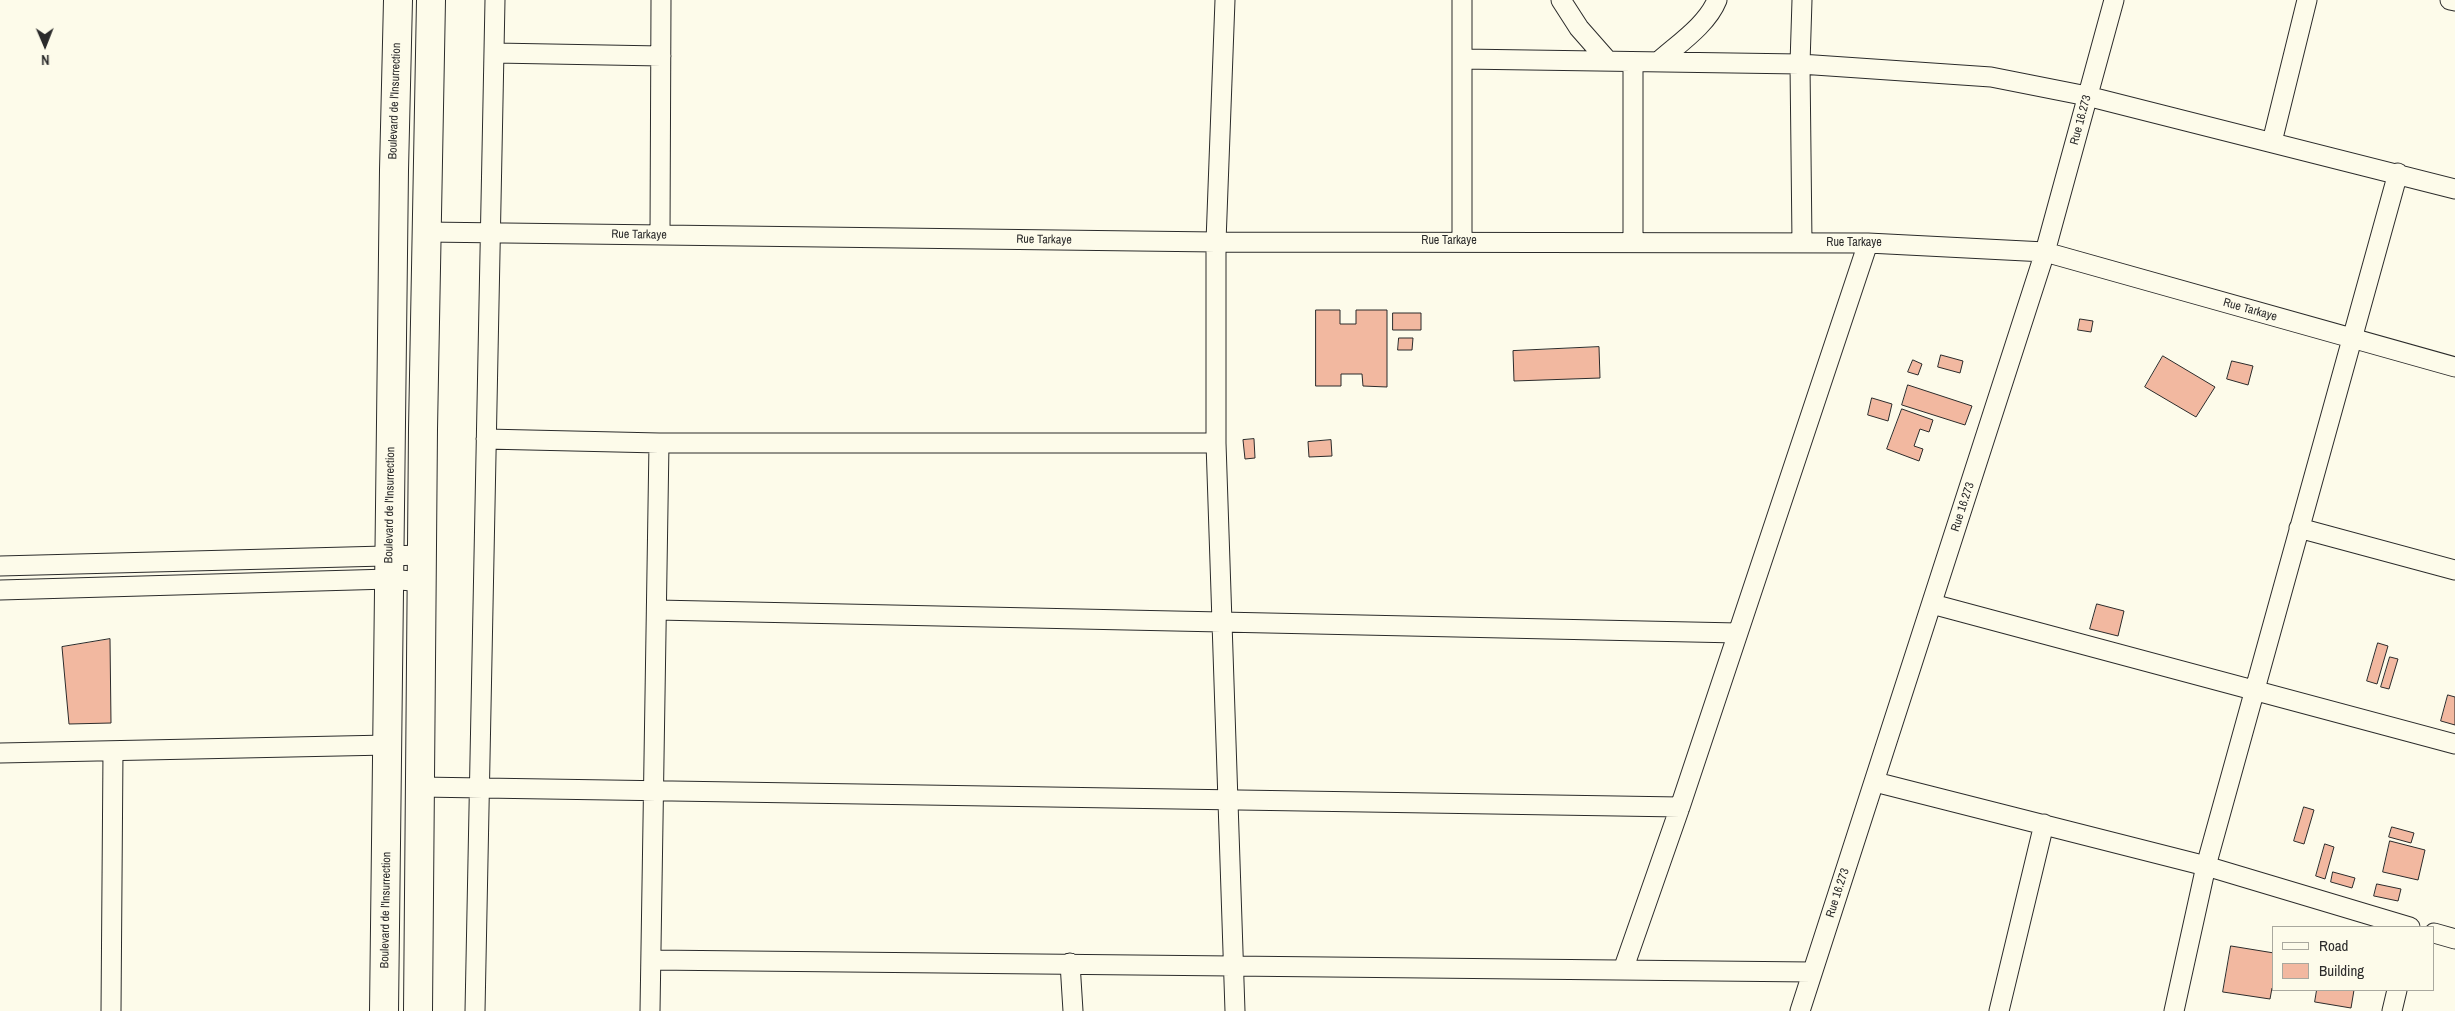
<!DOCTYPE html>
<html>
<head>
<meta charset="utf-8">
<style>
	body { margin:0 }
	#map { position:relative; width:2455px; height:1011px; overflow:hidden; background:#fdfbea; font-family:"Archivo Narrow",sans-serif }
	canvas { display:block }
	.legend { position:absolute; left:2272px; top:926px; width:162px; height:65px; box-sizing:border-box; background:#fdfbea; border:1px solid #a9a89e; margin:0; padding:6px 9px; list-style:none; font-size:15px; color:#2b2b2b }
	.legend li { display:flex; align-items:center; gap:10px; height:25px }
	.legend b { width:25px; border:1px solid #a9a89e }
	.north { position:absolute; left:20px; top:20px; width:50px; height:50px; -webkit-text-stroke:4px #fdfbea; paint-order:stroke; rotate:179deg; font-size:14px; font-weight:700; line-height:20px; text-align:center; color:#2b2b2b }
	.north::after { content:''; display:block; margin:auto; width:18px; height:22px; background:#2b2b2b; clip-path:polygon(50% 0,100% 100%,50% 72%,0 100%) }
</style>
</head>
<body>
<div id="map">
<canvas width="2455" height="1011"></canvas>
<ul class="legend">
<li><b style="height:6px;background:#fdfbea"></b>Road</li>
<li><b style="height:14px;background:#f2b8a0"></b>Building</li>
</ul>
<div class="north">N</div>
</div>
<script>
const context = document.querySelector('canvas').getContext('2d');
context.lineJoin = 'round';
function fillPath(path, color) {
  context.fillStyle = color;
  context.fill(path, 'evenodd');
}
function trace(path, color, width, dash) {
  context.strokeStyle = color;
  context.lineWidth = width;
  context.lineCap = dash ? 'butt' : 'round';
  context.setLineDash(dash || []);
  context.stroke(path);
}
function drawText(font, color, halo, rows, align = 'center') {
  context.font = font + ' "Archivo Narrow",sans-serif';
  context.lineWidth = 4;
  context.setLineDash([]);
  context.textBaseline = 'middle';
  context.strokeStyle = halo;
  context.fillStyle = color;
  for (const [text, x, y, turn = 0] of rows) {
    context.save();
    context.translate(x, y);
    context.rotate((+turn || 0) * Math.PI / 180);
    context.textAlign = isNaN(turn) ? turn : align;
    if (halo) context.strokeText(text, 0, 0);
    context.fillText(text, 0, 0);
    context.restore();
  }
}
const building = new Path2D(`
	M1316,310H1340V324H1356V310H1387V387L1363,386L1362,374H1341V386H1316Z
	M1393,313H1421V330H1393Z
	M2080,319L2093,321L2091,332L2078,330Z
	M1399,338H1413L1412,350H1398Z
	M1599,347L1600,378L1514,381L1513,351Z
	M1941,355L1963,361L1960,373L1938,367Z
	M2163,356L2215,387L2196,417L2145,387Z
	M1913,360L1922,364L1918,375L1908,372Z
	M2232,361L2253,366L2248,385L2227,379Z
	M1908,385L1972,406L1965,425L1902,405Z
	M1872,398L1892,404L1888,421L1868,415Z
	M1902,409L1933,420L1929,432L1920,429L1914,446L1923,449L1919,461L1887,449Z
	M1254,439L1255,458L1245,459L1243,440Z
	M1331,440L1332,456L1309,457L1308,442Z
	M2097,604L2124,611L2118,636L2090,629Z
	M110,639L111,723L69,724L62,647Z
	M2378,643L2388,646L2377,684L2367,681Z
	M2390,657L2398,659L2389,689L2381,687Z
	M2448,695L2455,697V725L2441,721Z
	M2304,807L2314,810L2304,844L2294,841Z
	M2392,827L2414,833L2411,843L2389,837Z
	M2390,841L2425,850L2418,880L2383,872Z
	M2325,844L2334,847L2325,879L2316,876Z
	M2333,872L2355,878L2352,888L2331,882Z
	M2377,884L2401,889L2398,901L2374,896Z
	M2231,946L2274,953V988H2272L2270,999L2223,992Z
	M2317,990H2354L2351,1008L2315,1002Z`);
fillPath(building, '#f2b8a0');
trace(building, '#2b2b2b', 1);
const street = new Path2D(`
	M1225,0L1216,242V443L1235,1011
	M1561,0L1579,28L1608,61
	M2450,0L2455,1
	M495,53L661,56
	M1462,59L1800,64L1991,77L2087,96L2455,189
	M1658,62C1678,44 1707,25 1717,0
	M1633,63V242
	M2272,142L2307,0
	M426,232L1216,242L1868,243L2045,252L2455,367
	M660,235L661,0
	M1462,241V0
	M1802,243L1800,64L1802,0
	M486,439L659,443H1216
	M2299,528L2455,570
	M0,566L423,555
	M0,590L389,579L423,582
	M1932,604L2455,744
	M657,610L1738,633
	M0,753L388,745
	M1875,782L2206,866L2410,927
	M420,787L1680,807
	M2434,933L2455,939
	M652,960L1811,972
	M1070,963L1073,1011
	M1623,970L1680,807L1868,243
	M111,1011L113,751
	M475,1011L495,0
	M650,1011L659,443
	M1800,1011L2045,252L2114,0
	M1999,1011L2044,824
	M2174,1011L2206,866L2398,173
	M2392,1011L2397,990`);
const primary = new Path2D(`
	M384,1011L394,170L398,0
	M418,1011L423,429L431,0`);
trace(street, '#2b2b2b', 21);
trace(primary, '#2b2b2b', 30);
trace(street, '#fdfbea', 19);
trace(primary, '#fdfbea', 28);
drawText('12px', '#2b2b2b', '#fdfbea', [
	["Boulevard de l'Insurrection",395,101,-88],
	["Rue 16.273",2081,120,-75],
	["Rue Tarkaye",639,235,1],
	["Rue Tarkaye",1044,240,1],
	["Rue Tarkaye",1449,241],
	["Rue Tarkaye",1854,243],
	["Rue Tarkaye",2250,310,16],
	["Boulevard de l'Insurrection",390,505,-89],
	["Rue 16.273",1963,507,-72],
	["Rue 16.273",1838,893,-72],
	["Boulevard de l'Insurrection",386,910,-89]
]);
</script>
</body>
</html>
